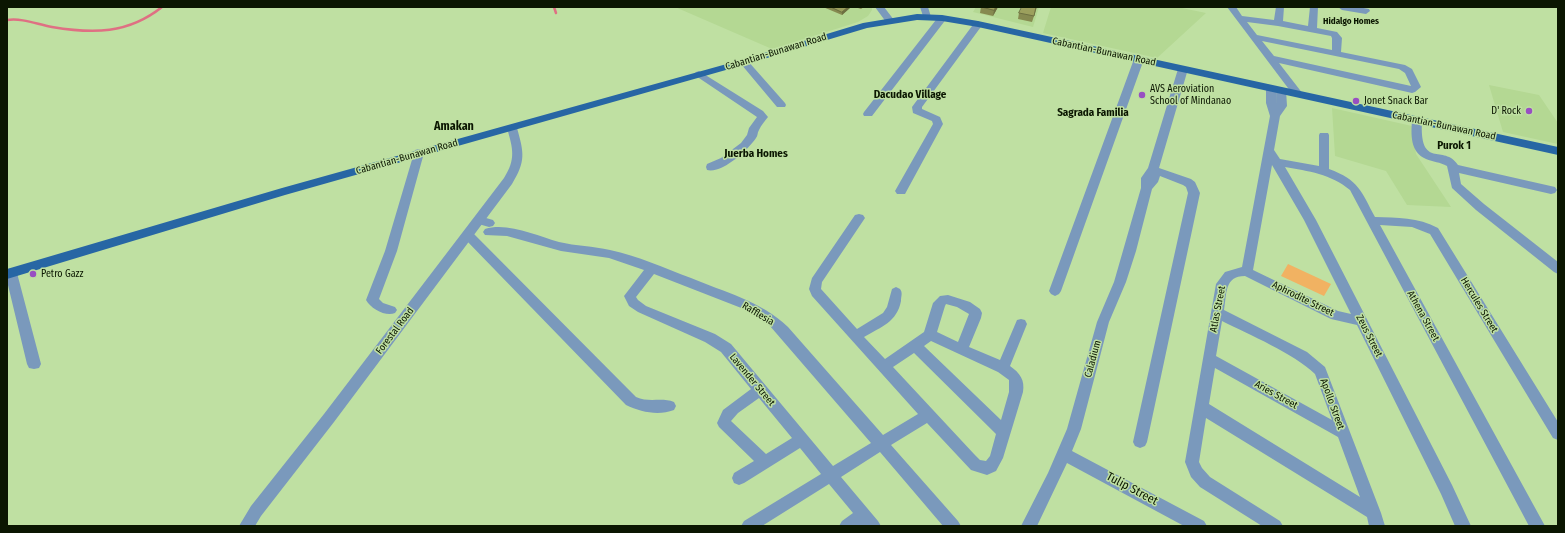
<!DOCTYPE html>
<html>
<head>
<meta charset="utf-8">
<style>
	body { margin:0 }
	#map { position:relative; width:1565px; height:533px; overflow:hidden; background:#bfe0a2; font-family:"Fira Sans Condensed",sans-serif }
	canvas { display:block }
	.frame { position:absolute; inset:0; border:8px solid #0b1601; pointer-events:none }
</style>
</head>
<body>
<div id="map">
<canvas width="1565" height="533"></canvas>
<div class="frame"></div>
</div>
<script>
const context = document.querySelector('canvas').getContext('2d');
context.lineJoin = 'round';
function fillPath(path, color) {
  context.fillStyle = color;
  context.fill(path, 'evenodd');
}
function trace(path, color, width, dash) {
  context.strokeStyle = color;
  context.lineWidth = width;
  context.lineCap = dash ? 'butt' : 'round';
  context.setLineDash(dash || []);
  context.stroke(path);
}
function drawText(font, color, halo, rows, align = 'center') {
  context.font = font + ' "Fira Sans Condensed",sans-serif';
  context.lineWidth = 3;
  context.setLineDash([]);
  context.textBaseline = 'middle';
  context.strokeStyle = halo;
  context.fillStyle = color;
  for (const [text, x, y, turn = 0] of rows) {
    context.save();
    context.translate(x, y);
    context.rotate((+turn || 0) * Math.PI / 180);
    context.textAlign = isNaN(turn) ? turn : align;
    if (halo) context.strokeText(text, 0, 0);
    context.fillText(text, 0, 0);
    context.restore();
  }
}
fillPath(new Path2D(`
	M675,7H872V10L868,16L858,22L772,49Z
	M976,7H1039L1033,27L973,12Z
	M1051,7H1177L1206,13L1157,58L1043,33Z
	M1489,85L1539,95L1558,123V144L1503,132Z
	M1332,108L1412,126L1416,154L1451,207L1407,205L1386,171L1335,156Z`), '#b4d893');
fillPath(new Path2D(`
	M1288,264L1331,284L1324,296L1281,276Z`), '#f1b262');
trace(new Path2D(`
	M554,7L556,13
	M7,20C23,18 36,24 52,27C93,34 128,34 162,7`), '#df7083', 2.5);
fillPath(new Path2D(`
	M1227,7H1236L1242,16L1274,20L1276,7H1284L1283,21L1308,26L1310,7H1318L1317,28L1337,32L1342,38L1341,52L1405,65L1412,69L1421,87L1415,92L1412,93L1279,63L1303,94L1302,96H1294ZM1247,22L1278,26L1331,36L1332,38V50L1257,35ZM1262,41L1399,69L1405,73L1411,86L1274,56Z
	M1338,7H1358L1369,9L1370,11L1366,14L1342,10Z
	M942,15L947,18L872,116H864L863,114L864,112L939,16Z
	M978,21L983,24L922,107V109L940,117L943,124L905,194H897L895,191L933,124L932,121L913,113L912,107L975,22Z
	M1139,56L1144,59L1061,291L1059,294L1055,296L1051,294L1049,291L1134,59Z
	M744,59L747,60L785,103L786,105L785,107H777L741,64L739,62L741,60Z
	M1183,66L1188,69L1159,168L1191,179L1195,182L1200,193L1147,442L1145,446L1140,448L1135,446L1133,442L1188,193L1186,187L1183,185L1160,176L1158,182L1152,189L1136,251L1126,282L1109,322L1081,429L1072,451L1204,521L1207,526H1184L1067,463L1037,526H1021L1048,473L1067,429L1097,322L1114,282L1141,188V178L1148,168L1178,69Z
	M699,71L763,111L768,117C765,121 761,125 759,130C757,133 758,136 756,138C748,150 722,174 707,170L706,167L707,164L721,158L741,143L747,135L749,128L757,117L696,76L694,74L696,72Z
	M1271,85L1276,88L1277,106L1276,90L1281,87L1286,90L1287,106L1280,116L1274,150L1280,159L1319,166V135L1320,133H1328L1329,135V169C1359,180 1361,191 1375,217C1397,218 1418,217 1438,228L1558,422V440L1553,438L1430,234L1412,227L1380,225L1545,526H1529L1350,190C1331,174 1308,171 1285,167L1316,220L1452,485L1471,526H1455L1441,494L1357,325L1331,319L1245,276C1224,276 1227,294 1224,310L1307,352L1325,367L1381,513L1385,526H1369L1367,517L1206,418L1199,462L1202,468L1210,477L1280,521L1283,526H1262L1200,487L1191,477L1185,462L1216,284L1225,272L1242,267L1270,116L1266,103V88ZM1272,165L1304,220L1351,314L1338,311L1253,270ZM1222,321C1250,335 1293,353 1315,374L1332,420L1216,356ZM1215,368L1338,437L1360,497L1209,404Z
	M1417,117L1422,120C1419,171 1444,143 1458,165L1555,187L1557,190L1555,193L1551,194L1459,173L1461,184L1484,204L1558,262V274L1554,272L1476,210L1452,188L1447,166C1440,162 1433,162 1426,159C1410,152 1411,135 1412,120Z
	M419,149L423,150L424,153L397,251L379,299L383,303L395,307L397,310L395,313C386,317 371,309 366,300L385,251L414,153L415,150Z
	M859,214L863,215L865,218L822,282L821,289L857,329L883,313L887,307L892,289L896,287L900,289C903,293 901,296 901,301C897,322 881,327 864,337L885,359L924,332L933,303L940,296L948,295L970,302L980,309L982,313L981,318L969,347L1000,360L1017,320L1021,319L1025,320L1027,324L1010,366C1020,373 1025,380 1023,392L1003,458L996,471L987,475L971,470L927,423L891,445L958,521L961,526H943L880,452L841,477L878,521L881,526H864L862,525L860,526H839L842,521L853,513L829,484L762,526H741L744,521L821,474L800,448L744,483L739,485L734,483L732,478L734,473L754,461L719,427L717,423L723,410L751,389L721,352L705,342L638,312L629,306L624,296L644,270L609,258L561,251L507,236L485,235L483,232L485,229C508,222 537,236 559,242C576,246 593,246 610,250C638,256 664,268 691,278C724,292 761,301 788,327L883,435L918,414L812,296L809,289L812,278L855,215ZM654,274L749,311L770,326L871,443L833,466L731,344L715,334L646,306L638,300L636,297ZM946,304L957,307L969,314L958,342L937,332L945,306ZM931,341L998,372L1009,380V392L1001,420L924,346ZM914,353L996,434L990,456L986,461L980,460L974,454L893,367ZM759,398L792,438L766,454L731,421L738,413Z
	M479,216L493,220L495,223L493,226L489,227L475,223L473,220L475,217Z
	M468,231L472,232L636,397C649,403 662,397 674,402L676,406L674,410C658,416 641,412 626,405L464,238L462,235L464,232Z
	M11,268L15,270L17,273L41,364L39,368L34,369L29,368L27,364L7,281V270Z`), '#7a99bc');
fillPath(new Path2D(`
	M875,7H884L894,20L892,22H886Z
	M920,7H928L931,17L930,19H924Z
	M512,125L517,128C524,153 526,161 512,184L334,422L261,516L255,526H239L251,506L324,414L504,178C516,159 513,149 507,128Z`), '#7a99bc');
fillPath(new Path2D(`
	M917,14L942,15L978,21L1558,147V155L978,27L942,21L917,20L867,28L747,64L285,195L7,279V269L282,188L741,60L863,23Z`), '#2766a4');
fillPath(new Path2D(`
	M823,7H851L842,15Z
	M855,7H864L861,9Z
	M981,7H998L993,16L980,13Z
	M1037,7L1032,22L1018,19L1019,13Z`), '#868a50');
fillPath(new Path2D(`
	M848,7H851L842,15V12Z
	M996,7H998L993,16L994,10Z`), '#6d7041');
const building = new Path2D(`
	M831,7H848L842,12Z
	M982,7H996L994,10Z
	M1022,7H1036L1034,16L1019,13Z`);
fillPath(building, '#9ca05d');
trace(building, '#6d7041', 1);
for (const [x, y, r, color] of [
	[1142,95,4,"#984fc2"],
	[1356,101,4,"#984fc2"],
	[1529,111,4,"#984fc2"],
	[33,274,4,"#984fc2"]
]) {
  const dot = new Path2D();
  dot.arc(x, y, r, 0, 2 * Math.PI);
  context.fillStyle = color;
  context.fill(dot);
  trace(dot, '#bfe0a2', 1.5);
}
drawText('bold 9px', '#0b1601', '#bfe0a2', [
	["Hidalgo Homes",1351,21]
]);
drawText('10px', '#0b1601', '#bfe0a2', [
	["Cabantian-Bunawan Road",776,52,-17],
	["Cabantian-Bunawan Road",1104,52,12],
	["Cabantian-Bunawan Road",1444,126,12],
	["Cabantian-Bunawan Road",407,157,-16],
	["Aphrodite Street",1303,299,26],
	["Hercules Street",1479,305,59],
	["Atlas Street",1218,309,-79],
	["Rafflesia",758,314,31],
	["Athena Street",1423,316,61],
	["Forestal Road",395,331,-53],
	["Zeus Street",1369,336,63],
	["Caladium",1093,359,-75],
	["Lavender Street",752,380,50],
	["Aries Street",1276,395,29],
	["Apollo Street",1332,404,70]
]);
drawText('10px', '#0b1601', '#bfe0a2', [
	["AVS Aeroviation",1150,89],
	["School of Mindanao",1150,101],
	["Jonet Snack Bar",1364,101],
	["D' Rock",1521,111,"right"],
	["Petro Gazz",41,274]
], 'left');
drawText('bold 11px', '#0b1601', '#bfe0a2', [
	["Dacudao Village",910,95],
	["Sagrada Familia",1093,113],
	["Purok 1",1454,146],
	["Juerba Homes",756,154]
]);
drawText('bold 12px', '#0b1601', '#bfe0a2', [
	["Amakan",454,127]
]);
drawText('12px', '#0b1601', '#bfe0a2', [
	["Tulip Street",1132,489,28]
]);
</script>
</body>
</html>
